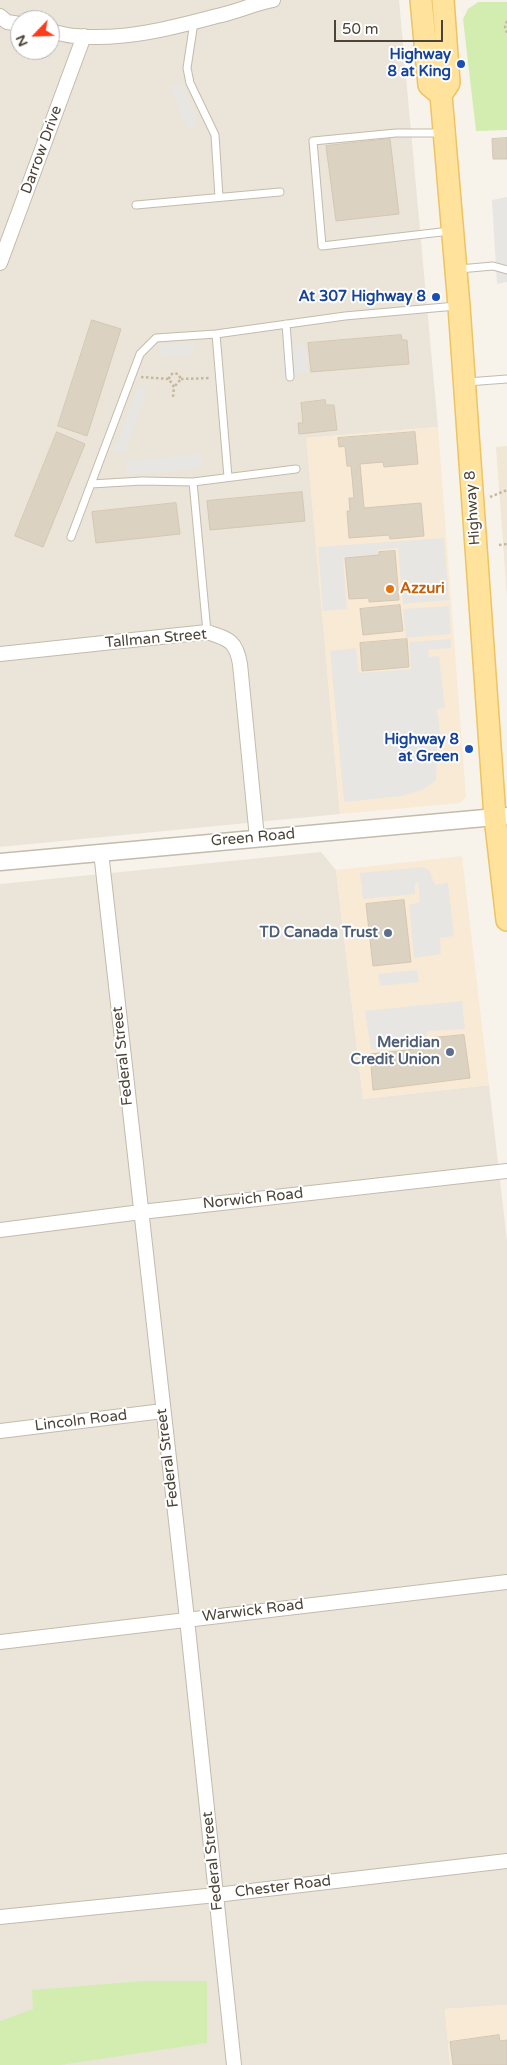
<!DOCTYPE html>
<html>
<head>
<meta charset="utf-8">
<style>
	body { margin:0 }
	#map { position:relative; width:507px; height:2065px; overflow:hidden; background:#f7f3eb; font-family:"Varela Round",sans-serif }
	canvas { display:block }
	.north { position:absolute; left:10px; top:10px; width:50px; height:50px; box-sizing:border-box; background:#fff; border:1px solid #b7b4af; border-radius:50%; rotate:246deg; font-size:14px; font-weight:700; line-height:20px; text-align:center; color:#4c4438 }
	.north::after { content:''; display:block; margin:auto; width:18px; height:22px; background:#ff3b1a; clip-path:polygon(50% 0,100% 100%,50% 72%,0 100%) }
	.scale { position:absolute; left:334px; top:20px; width:109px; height:22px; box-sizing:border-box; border:2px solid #4c4438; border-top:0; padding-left:6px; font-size:15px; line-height:18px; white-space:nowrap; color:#4c4438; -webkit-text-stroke:4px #fff; paint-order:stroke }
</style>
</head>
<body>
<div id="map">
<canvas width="507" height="2065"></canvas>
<div class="north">N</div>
<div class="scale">50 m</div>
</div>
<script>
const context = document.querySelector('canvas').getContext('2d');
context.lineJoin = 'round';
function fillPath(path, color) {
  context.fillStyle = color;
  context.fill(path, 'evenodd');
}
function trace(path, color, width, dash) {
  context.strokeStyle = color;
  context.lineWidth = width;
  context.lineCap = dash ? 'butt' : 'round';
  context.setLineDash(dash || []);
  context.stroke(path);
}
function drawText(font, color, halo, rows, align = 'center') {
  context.font = font + ' "Varela Round",sans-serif';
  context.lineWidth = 4;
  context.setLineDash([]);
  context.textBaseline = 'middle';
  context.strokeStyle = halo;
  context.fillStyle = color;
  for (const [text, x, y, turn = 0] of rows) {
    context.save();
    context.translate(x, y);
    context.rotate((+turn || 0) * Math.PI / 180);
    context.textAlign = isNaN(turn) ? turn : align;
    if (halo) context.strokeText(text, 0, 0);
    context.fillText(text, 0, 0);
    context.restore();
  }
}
fillPath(new Path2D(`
	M0,0H399L438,427L307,438L340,814L0,847ZM20,20H50V50H20Z
	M321,852L336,870L363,1099L489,1085L507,1241V2005L445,2009L450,2065H0V884Z`), '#ebe5d9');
fillPath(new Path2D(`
	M438,427L466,797L460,803L340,814L306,438Z
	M462,856L489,1085L363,1099L336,870Z
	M507,2005V2065H450L445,2009Z`), '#f9ead6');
fillPath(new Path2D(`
	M507,446V598L496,447Z`), '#f0e8d4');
fillPath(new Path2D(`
	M478,2H507V130L476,131L463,19L468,9Z
	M142,1981H207V2043L61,2065H0V2021L33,2009L32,1990Z`), '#d3edb1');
fillPath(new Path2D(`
	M181,82L199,124L188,129L169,87Z
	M507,197V282L497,284L492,200Z
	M193,342L194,354L160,357L159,345Z
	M305,345L308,372L298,373V378L284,380L282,347Z
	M138,386L148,390L125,454L114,451Z
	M201,454L202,468L127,475L126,461Z
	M444,538L449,600L403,604L398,548L378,550V555L343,558L347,609L323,611L318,547Z
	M449,606L451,634L406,638L403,609Z
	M451,639V648L428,650L429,657L439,656L445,708L437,709L441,739L437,748L436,780L424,789L403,796L344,802L330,651L356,648L359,673L411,669L409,642Z
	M422,867L429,870L435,885L448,883L454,936L440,938L441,954L414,958L409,905L420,902L418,882L415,883V894L363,899L360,873Z
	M417,970L419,982L380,986L378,974Z
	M462,1001L465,1029L430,1031L427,1032L426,1043L371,1050L365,1011Z`), '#e8e6e2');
const building = new Path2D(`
	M507,138V159H493L492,139Z
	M390,139L399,214L336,221L326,146Z
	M92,320L121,329L87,436L58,426Z
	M401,335L402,340H407L409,364L311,372L308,343Z
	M325,400L326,405H334L337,430L299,434L298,423H303L301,403Z
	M57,432L85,444L43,547L15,536Z
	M415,432L418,464L384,467L383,462L360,464L364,508L421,503L424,536L390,539L389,535L349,538L347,511H350L349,498H354L351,466H347L345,446L339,447L338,438Z
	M302,492L305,521L210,530L207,501Z
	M176,503L180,534L96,543L92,512Z
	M395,551L399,600L369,602V598L349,599L345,558L379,555V552Z
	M400,605L403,631L363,635L360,609Z
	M407,639L409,667L362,671L360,643Z
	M404,900L411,962L373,966L366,904Z
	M464,1035L470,1078L373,1090L370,1054L425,1048L431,1038Z
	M499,2035L500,2041L507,2040V2065H453L450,2042Z`);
fillPath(building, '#dcd2c2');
trace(building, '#d5c7b2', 1);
const service = new Path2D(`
	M194,22L187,68L190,83L215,135L219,197
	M441,133H396L313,141L322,246L450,231
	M136,205L280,192
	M459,269L493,266L507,270
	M286,324L290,377
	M216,334L228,477
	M467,382L507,379
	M193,482L207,632
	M91,484L142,481L193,482L296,469
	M71,537L140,354L156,338L216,334L345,316L456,306`);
const minor = new Path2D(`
	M0,16L7,22L20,24
	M50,31C59,33 68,36 76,36C123,41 172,28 217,16C236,12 253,4 273,0
	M0,263L84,36
	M0,654L207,632C228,639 236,640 240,664L257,838
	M101,852L187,1619L234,2065
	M0,1230L141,1212L507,1171
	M0,1431L163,1411
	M0,1642L507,1582
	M0,1917L216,1895L507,1861`);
const tertiary = new Path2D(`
	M0,862L507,816`);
const primary = new Path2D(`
	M421,0L429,85L441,95
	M443,0L449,83L441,95L459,306L495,817L507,920`);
trace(service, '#c3bbac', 9);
trace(minor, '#c3bbac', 16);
trace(tertiary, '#c3bbac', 19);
trace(primary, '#eec362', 24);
trace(new Path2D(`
	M507,21L505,27L507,33
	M141,377L169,379L174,387L173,397
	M169,379L170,375L174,373L178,374L181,379L174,387
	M181,379L210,378
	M490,497L507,490
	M499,545L507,544`), '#c6b79c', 2.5, [2.5, 2.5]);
trace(service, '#fff', 7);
trace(minor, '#fff', 14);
trace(tertiary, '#fff', 16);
trace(primary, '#ffe29c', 21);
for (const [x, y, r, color] of [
	[461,64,5,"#1a4fb4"],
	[436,297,5,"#1a4fb4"],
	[390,589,5,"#e8710a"],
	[469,749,5,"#1a4fb4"],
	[388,933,5,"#5c6f8a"],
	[450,1052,5,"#5c6f8a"]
]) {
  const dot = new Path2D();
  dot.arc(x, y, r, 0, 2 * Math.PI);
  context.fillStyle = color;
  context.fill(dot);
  trace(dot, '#fff', 2);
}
drawText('bold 15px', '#164399', '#fff', [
	["Highway",451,55],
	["8 at King",451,72],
	["At 307 Highway 8",426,297],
	["Highway 8",459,740],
	["at Green",459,757]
], 'right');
drawText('15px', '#4c4438', '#fff', [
	["Darrow Drive",42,150,-70],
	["Highway 8",473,508,-94],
	["Tallman Street",156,639,-5],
	["Green Road",253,838,-5],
	["Federal Street",123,1056,-96],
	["Norwich Road",253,1199,-6],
	["Lincoln Road",81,1421,-7],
	["Federal Street",168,1458,-97],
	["Warwick Road",253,1611,-7],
	["Federal Street",213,1861,-96],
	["Chester Road",283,1887,-7]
]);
drawText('bold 15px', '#c56008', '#fff', [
	["Azzuri",400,589]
], 'left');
drawText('bold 15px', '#4e5e75', '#fff', [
	["TD Canada Trust",378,933],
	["Meridian",440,1043],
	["Credit Union",440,1060]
], 'right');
</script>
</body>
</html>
